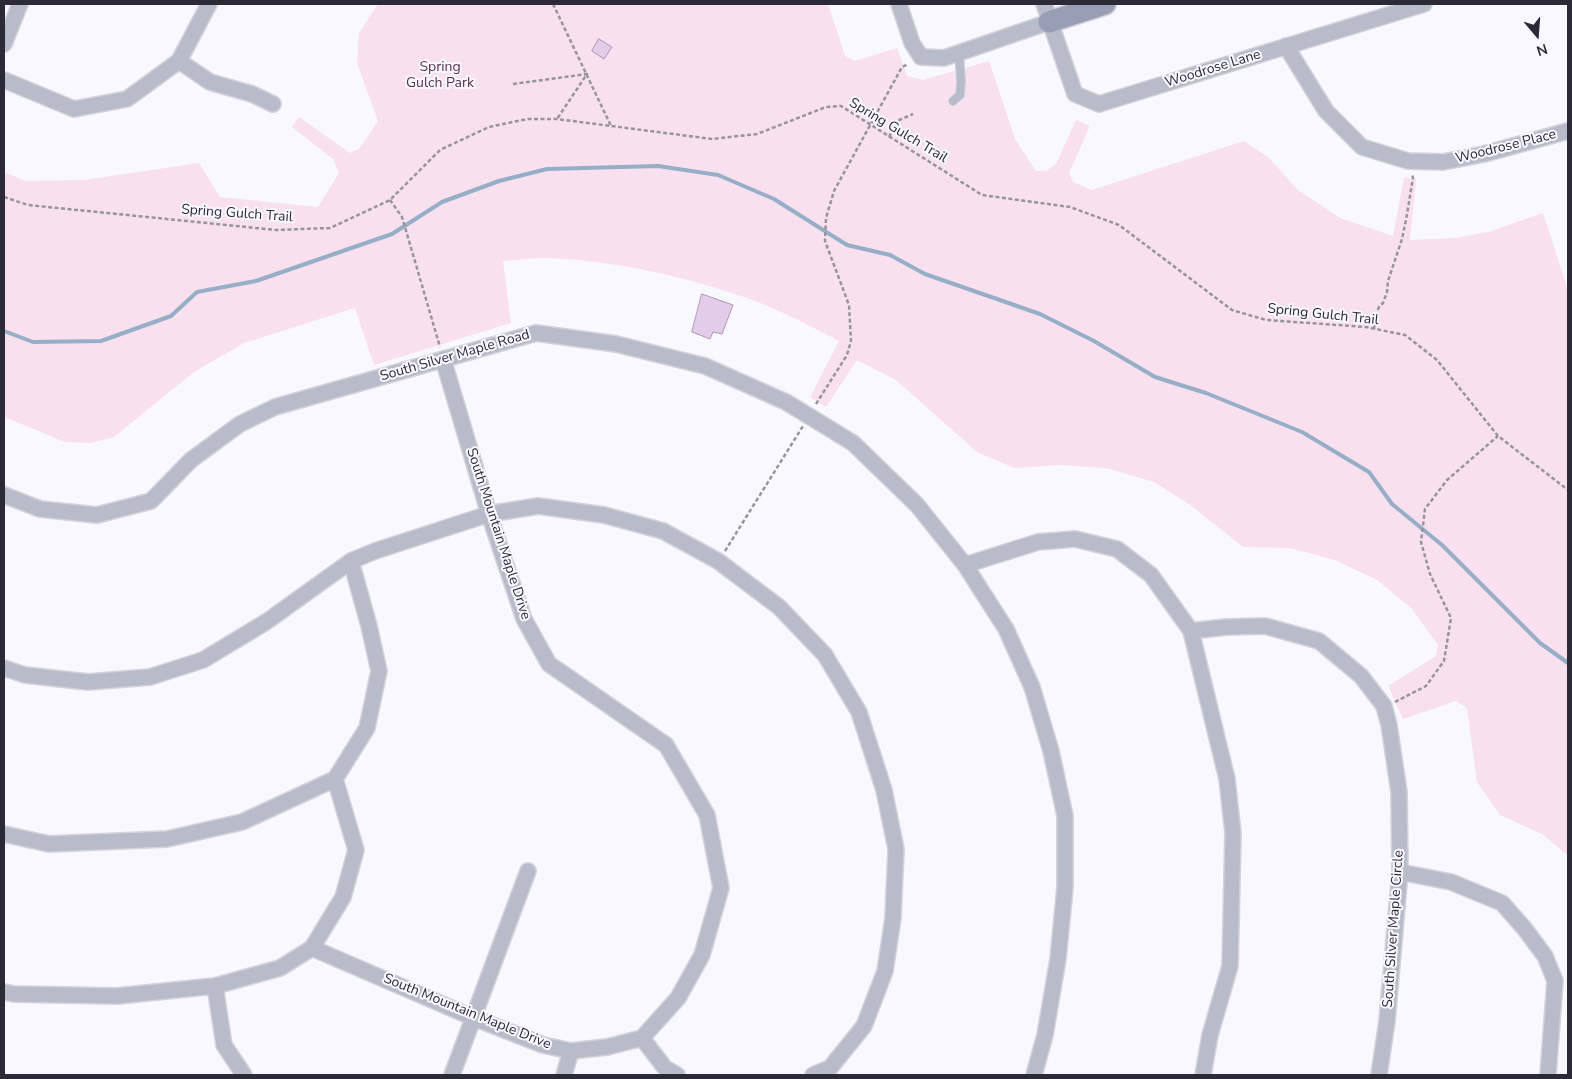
<!DOCTYPE html>
<html>
<head>
<meta charset="utf-8">
<style>
	body { margin:0 }
	#map { position:relative; width:1572px; height:1079px; overflow:hidden; background:#f9f8ff; font-family:"Nunito Sans",sans-serif }
	canvas { display:block }
	.frame { position:absolute; inset:0; border:5px solid #2d2a38; pointer-events:none }
	.north { position:absolute; left:1512px; top:10px; width:50px; height:50px; -webkit-text-stroke:4px #f9f8ff; paint-order:stroke; rotate:162deg; font-size:14px; font-weight:700; line-height:20px; text-align:center; color:#2d2a38 }
	.north::after { content:''; display:block; margin:auto; width:18px; height:22px; background:#2d2a38; clip-path:polygon(50% 0,100% 100%,50% 72%,0 100%) }
</style>
</head>
<body>
<div id="map">
<canvas width="1572" height="1079"></canvas>
<div class="frame"></div>
<div class="north">N</div>
</div>
<script>
const context = document.querySelector('canvas').getContext('2d');
context.lineJoin = 'round';
function fillPath(path, color) {
  context.fillStyle = color;
  context.fill(path, 'evenodd');
}
function trace(path, color, width, dash) {
  context.strokeStyle = color;
  context.lineWidth = width;
  context.lineCap = dash ? 'butt' : 'round';
  context.setLineDash(dash || []);
  context.stroke(path);
}
function drawText(font, color, halo, rows, align = 'center') {
  context.font = font + ' "Nunito Sans",sans-serif';
  context.lineWidth = 4;
  context.setLineDash([]);
  context.textBaseline = 'middle';
  context.strokeStyle = halo;
  context.fillStyle = color;
  for (const [text, x, y, turn = 0] of rows) {
    context.save();
    context.translate(x, y);
    context.rotate((+turn || 0) * Math.PI / 180);
    context.textAlign = isNaN(turn) ? turn : align;
    if (halo) context.strokeText(text, 0, 0);
    context.fillText(text, 0, 0);
    context.restore();
  }
}
fillPath(new Path2D(`
	M378,4H828L845,56L855,61L897,48L907,76L923,80L989,61L1015,139L1036,171H1046L1056,164L1076,120L1090,126L1069,173L1073,182L1092,190L1244,141L1268,157L1298,190L1340,218L1393,236L1404,178L1416,179L1410,240L1455,238L1488,232L1543,213L1568,290V856L1542,834L1500,815L1477,782L1467,708L1456,701L1403,719L1388,686L1436,656L1438,645L1411,608L1377,580L1335,560L1290,548L1243,547L1189,504L1154,482L1106,468L1059,465L1014,468L977,452L896,380L857,360L826,407L810,397L839,341C806,324 771,305 735,294C674,274 609,260 545,258C531,258 517,260 503,261L511,323L374,365L355,308L244,343L194,372L114,437L91,443L65,442L4,417V172L26,181L84,180L199,163L220,197L318,207L339,173L333,159L292,127L299,117L350,153L359,149L378,121L357,63L359,33Z`), '#f8e0ee');
trace(new Path2D(`
	M4,331L33,342L101,341L171,316L197,292L256,281L392,234L442,202L499,181L547,169L658,166L718,175L774,199L847,245L890,255L925,274L1040,314L1094,341L1155,377L1206,393L1302,432L1369,472L1392,504L1442,545L1540,643L1568,663`), '#96aec7', 4);
const building = new Path2D(`
	M599,39L612,47L604,59L592,51Z
	M702,294L733,305L722,334L713,332L710,339L692,332Z`);
fillPath(building, '#e2cce8');
trace(building, '#ad97b3', 1);
const lane = new Path2D(`
	M953,101L960,95L961,81L959,53`);
const street = new Path2D(`
	M899,4L912,43L921,57L944,58L1049,22
	M1044,4L1075,94L1099,104L1424,4
	M4,44L20,4
	M1286,46L1326,111L1362,147L1408,161L1443,162L1484,154L1568,131
	M179,61L210,82L252,94L273,104
	M4,80L74,109L127,99L179,61L209,4
	M4,495L40,509L97,515L151,501L191,460L240,424L275,407L536,333L616,344L705,366L786,402L853,443L917,505L965,565L1006,629L1032,687L1051,751L1065,816V887L1058,959L1045,1035L1034,1075
	M965,565L1038,542L1075,539L1117,549L1151,575L1191,631L1227,779L1233,833L1230,966L1210,1035L1203,1075
	M1191,631L1226,627L1265,626L1319,641L1361,676L1384,706L1389,725L1399,792L1400,872L1387,1021L1379,1075
	M4,668L25,675L88,682L150,677L203,660L266,622L351,561L375,551L489,514L538,506L604,515L663,531L718,561L779,607L825,655L859,712L884,790L896,849L893,918L885,971L864,1026L830,1068L813,1075
	M4,834L49,844L167,839L242,822L335,779L367,728L379,671L369,626L351,561
	M1400,872L1451,882L1502,903L1524,928L1545,956L1555,981L1548,1075
	M312,948L474,1018L543,1045L571,1051L607,1047L642,1038L678,998L702,955L721,888L707,815L666,745L549,664L524,619L489,514L443,359
	M215,986L224,1045L244,1075
	M4,992L14,994L117,996L215,986L280,968L312,948L343,897L356,850L335,779
	M642,1038L665,1068L677,1075
	M452,1075L528,871
	M564,1075L571,1051`);
const secondary = new Path2D(`
	M1049,22L1105,4`);
trace(lane, '#d4d3db', 10);
trace(street, '#d4d3db', 18);
trace(secondary, '#d4d3db', 24);
trace(new Path2D(`
	M553,4L611,126
	M513,84L587,74L557,119
	M889,137L897,121L913,114
	M4,197L28,205L276,230L330,228L390,200L440,150L489,127L527,119H557L712,139L757,134L826,107L841,106L982,195L1070,207L1119,225L1232,310L1266,320L1366,327L1405,335L1437,360L1498,436L1568,490
	M390,200L402,217L440,347
	M1374,329L1376,314L1379,307L1383,303L1387,292L1388,281L1402,239L1406,220L1413,178L1412,174
	M816,404L847,355L851,341L849,305L825,241L826,218L834,191L902,67L908,64
	M725,551L803,426
	M1395,702L1426,686L1444,661L1451,618L1430,574L1421,542L1425,509L1447,480L1498,436`), '#96949e', 2.5, [4, 2.5]);
trace(lane, '#b8bcca', 8);
trace(street, '#b8bcca', 15);
trace(secondary, '#989eb3', 21);
drawText('14px', '#5d314d', '#f9f8ff', [
	["Spring",440,68],
	["Gulch Park",440,84]
]);
drawText('14px', '#2d2a38', '#f9f8ff', [
	["Woodrose Lane",1213,69,-17],
	["Spring Gulch Trail",898,131,31],
	["Woodrose Place",1506,147,-14],
	["Spring Gulch Trail",237,214,4],
	["Spring Gulch Trail",1323,315,6],
	["South Silver Maple Road",455,356,-16],
	["South Mountain Maple Drive",498,534,72],
	["South Silver Maple Circle",1394,929,-86],
	["South Mountain Maple Drive",467,1012,22]
]);
</script>
</body>
</html>
